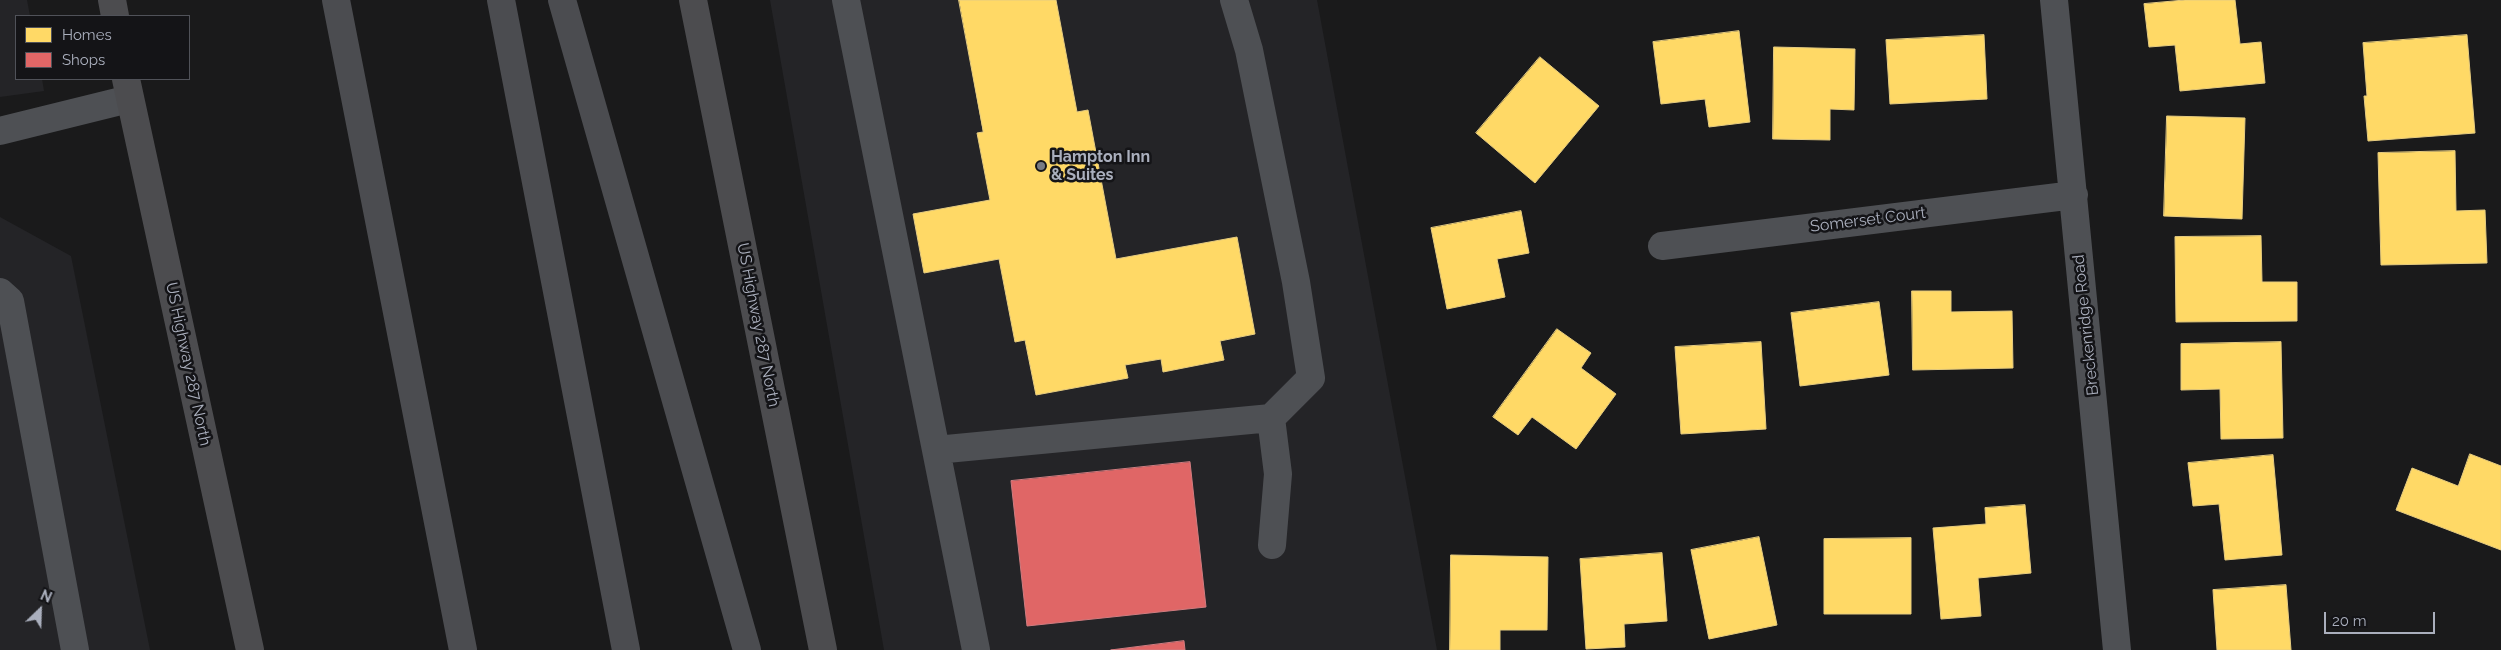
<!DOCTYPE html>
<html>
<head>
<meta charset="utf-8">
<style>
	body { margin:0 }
	#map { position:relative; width:2501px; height:650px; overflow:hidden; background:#1a1a1b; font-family:Raleway,sans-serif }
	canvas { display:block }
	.legend { position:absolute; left:15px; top:15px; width:175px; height:65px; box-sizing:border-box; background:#141417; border:1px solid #505259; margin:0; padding:6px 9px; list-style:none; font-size:15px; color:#aaafbd }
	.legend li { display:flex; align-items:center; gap:10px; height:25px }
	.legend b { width:25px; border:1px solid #505259 }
	.north { position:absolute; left:15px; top:585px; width:50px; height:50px; -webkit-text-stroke:4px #141417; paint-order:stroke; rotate:24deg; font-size:14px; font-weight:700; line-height:20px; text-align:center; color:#aaafbd }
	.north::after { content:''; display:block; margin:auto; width:18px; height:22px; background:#aaafbd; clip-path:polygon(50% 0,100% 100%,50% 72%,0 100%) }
	.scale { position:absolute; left:2324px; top:612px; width:111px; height:22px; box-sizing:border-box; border:2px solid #aaafbd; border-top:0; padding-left:6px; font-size:15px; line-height:18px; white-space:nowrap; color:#aaafbd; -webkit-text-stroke:4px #141417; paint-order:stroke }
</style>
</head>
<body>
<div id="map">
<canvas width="2501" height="650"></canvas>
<ul class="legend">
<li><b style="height:14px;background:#ffd966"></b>Homes</li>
<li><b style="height:14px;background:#e06666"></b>Shops</li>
</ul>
<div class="north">N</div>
<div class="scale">20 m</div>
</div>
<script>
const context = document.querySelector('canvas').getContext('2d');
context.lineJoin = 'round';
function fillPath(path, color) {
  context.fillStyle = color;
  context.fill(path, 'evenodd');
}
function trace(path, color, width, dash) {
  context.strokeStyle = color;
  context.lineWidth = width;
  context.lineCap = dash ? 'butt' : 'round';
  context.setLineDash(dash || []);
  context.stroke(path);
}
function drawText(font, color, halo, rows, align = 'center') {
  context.font = font + ' Raleway,sans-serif';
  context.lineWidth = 5;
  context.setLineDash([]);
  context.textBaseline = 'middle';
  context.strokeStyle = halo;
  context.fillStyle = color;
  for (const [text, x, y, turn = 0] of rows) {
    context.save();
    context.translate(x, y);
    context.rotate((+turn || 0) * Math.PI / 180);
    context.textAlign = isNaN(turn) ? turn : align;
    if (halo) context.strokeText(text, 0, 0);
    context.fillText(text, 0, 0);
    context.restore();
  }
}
fillPath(new Path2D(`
	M0,0H27L30,16H16V79H42L44,91L0,97Z
	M770,0H1317L1437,650H884Z
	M0,217L71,256L150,650H0Z`), '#242427');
const homes = new Path2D(`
	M959,0H1056L1077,112L1088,110L1116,259L1237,237L1255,334L1220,341L1224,360L1163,372L1161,359L1125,365L1128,378L1036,395L1025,340L1015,342L999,259L924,273L913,214L990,200L977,133L983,132Z
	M2185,0H2235L2240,44L2261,42L2265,83L2180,91L2175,45L2149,47L2144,4Z
	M1739,31L1750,122L1709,127L1705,99L1661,104L1653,42Z
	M1984,35L1987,99L1890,104L1886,40Z
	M2467,35L2475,133L2368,141L2364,96H2367L2363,43Z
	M1774,47L1855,49L1854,110L1830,109V140L1773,139Z
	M1540,57L1599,106L1535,183L1476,133Z
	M2167,116L2245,118L2242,219L2164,216Z
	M2455,151L2456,211L2485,210L2487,263L2381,265L2378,153Z
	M1521,211L1529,253L1497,259L1505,297L1447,309L1431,228Z
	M2261,236L2262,282H2297V321L2176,322L2175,237Z
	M1912,291H1951V312L2012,311L2013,368L1913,370Z
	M1879,302L1889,375L1800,386L1791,313Z
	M1557,329L1591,353L1581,368L1616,394L1576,449L1532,417L1518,435L1493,417Z
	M1761,342L1766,429L1681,434L1675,347Z
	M2281,342L2283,438L2221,439L2220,389L2181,390V344Z
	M2470,454L2501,466V550L2396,510L2412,468L2458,486Z
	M2273,455L2282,555L2225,560L2219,504L2193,506L2188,463Z
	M2025,505L2031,573L1978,578L1981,616L1941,619L1933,528L1986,524L1985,508Z
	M1759,537L1777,625L1709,639L1691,550Z
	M1911,538V614H1824V539Z
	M1662,553L1667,621L1624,624L1625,647L1586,649L1580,559Z
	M1451,555L1548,557L1547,630H1500V650H1450Z
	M2286,585L2291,650H2217L2213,590Z`);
fillPath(homes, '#ffd966');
trace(homes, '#e6cc80', 1);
const shops = new Path2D(`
	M1190,462L1206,607L1027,626L1011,481Z
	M1184,641L1185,650H1111Z`);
fillPath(shops, '#e06666');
trace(shops, '#d07c80', 1);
trace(new Path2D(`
	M846,0L976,650
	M2054,0L2117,650
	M0,131L129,99
	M1662,246L2074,195
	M0,292L10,301L75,650
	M1271,418L1278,474L1272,545
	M936,450L1271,418L1311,378L1296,282L1249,50L1234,0`), '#4e5054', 28);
trace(new Path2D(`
	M112,0L115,16
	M693,0L823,650
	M126,79L250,650`), '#4c4c4f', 28);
trace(new Path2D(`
	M336,0L463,650
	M501,0L626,650
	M562,0L747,650`), '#4b4c50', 28);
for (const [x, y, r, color] of [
	[1041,166,5,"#787b84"]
]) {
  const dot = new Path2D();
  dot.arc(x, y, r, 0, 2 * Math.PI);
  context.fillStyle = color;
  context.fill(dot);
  trace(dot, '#141417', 2);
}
drawText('bold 16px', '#aaafbd', '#141417', [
	["Hampton Inn",1051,157],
	["& Suites",1051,175]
], 'left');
drawText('16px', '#aaafbd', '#141417', [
	["Somerset Court",1868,220,-7],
	["US Highway 287 North",758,325,79],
	["Breckenridge Road",2086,325,-96],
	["US Highway 287 North",188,364,78]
]);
</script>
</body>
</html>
